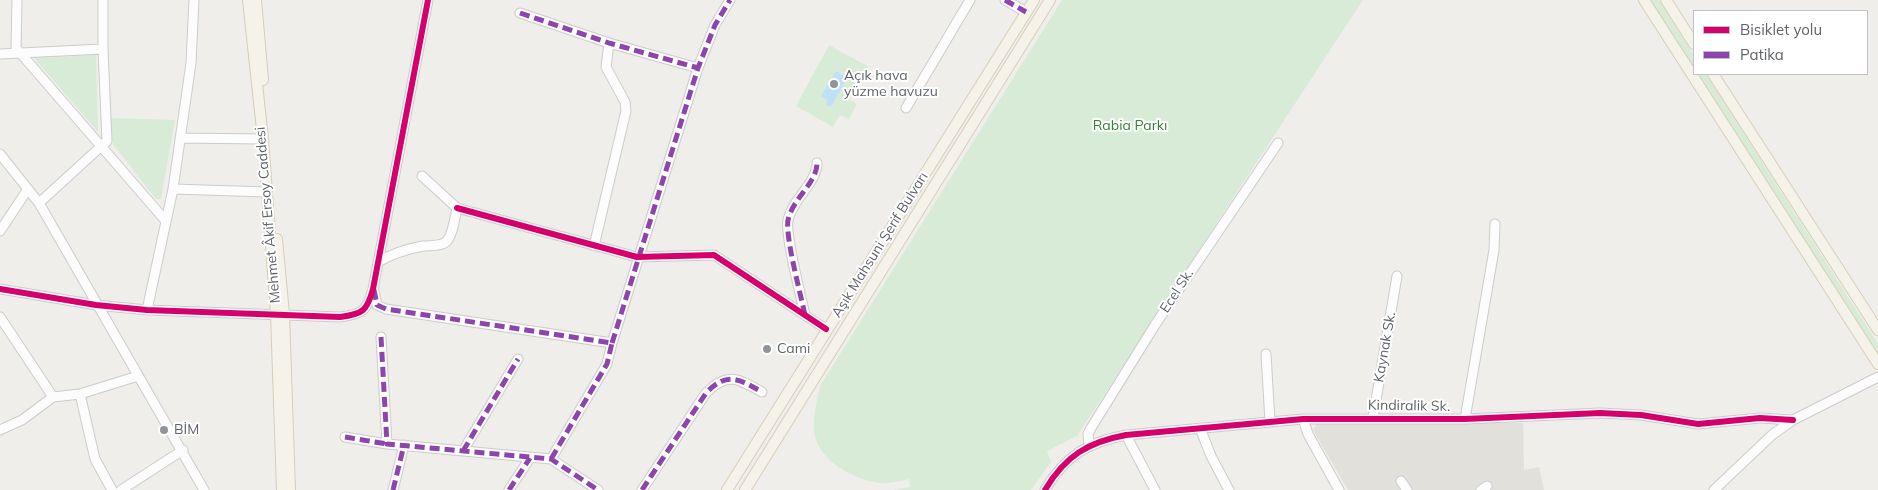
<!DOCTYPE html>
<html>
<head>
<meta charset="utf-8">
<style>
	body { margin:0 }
	#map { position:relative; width:1878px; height:490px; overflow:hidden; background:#efeeea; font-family:Mulish,sans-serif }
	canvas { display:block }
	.legend { position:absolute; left:1693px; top:10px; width:175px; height:65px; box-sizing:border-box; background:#fff; border:1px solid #bfc1c3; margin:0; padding:6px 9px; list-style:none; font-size:15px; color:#5f6368 }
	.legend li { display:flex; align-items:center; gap:10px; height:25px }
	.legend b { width:25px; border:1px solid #bfc1c3 }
</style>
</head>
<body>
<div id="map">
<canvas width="1878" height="490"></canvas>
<ul class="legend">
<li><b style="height:6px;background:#d6006c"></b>Bisiklet yolu</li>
<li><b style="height:6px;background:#8e44ad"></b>Patika</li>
</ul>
</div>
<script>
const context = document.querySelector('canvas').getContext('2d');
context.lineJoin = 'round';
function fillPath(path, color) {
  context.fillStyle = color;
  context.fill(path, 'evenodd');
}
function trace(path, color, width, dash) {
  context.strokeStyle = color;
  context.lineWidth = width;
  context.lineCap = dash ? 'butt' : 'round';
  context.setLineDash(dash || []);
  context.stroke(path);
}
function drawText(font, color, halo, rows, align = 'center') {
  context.font = font + ' Mulish,sans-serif';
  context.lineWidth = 4;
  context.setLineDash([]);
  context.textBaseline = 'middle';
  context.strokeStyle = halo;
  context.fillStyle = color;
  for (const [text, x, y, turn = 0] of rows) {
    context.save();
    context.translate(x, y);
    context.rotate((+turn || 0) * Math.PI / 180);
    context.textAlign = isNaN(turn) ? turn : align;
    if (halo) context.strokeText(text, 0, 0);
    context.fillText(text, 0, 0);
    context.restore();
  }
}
fillPath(new Path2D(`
	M1318,422L1523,423L1524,470L1539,467L1544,490H1348L1313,430Z`), '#e2e0da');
fillPath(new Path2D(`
	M1062,0H1363L1077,436L1047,451L1051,462L1031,490H893L910,487L909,479C900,481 888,484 879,483C853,479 817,460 814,431C813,417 817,400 820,386Z
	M1650,0H1659L1694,56V68Z
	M829,45L869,67L850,100L857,104L849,119L840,115L833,127L796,106Z
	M96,55L98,132L34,58Z
	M1698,74H1706L1878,344V355Z
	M110,118L175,120L161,199H156L113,144Z`), '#d8ebd6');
fillPath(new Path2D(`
	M836,71L847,78L831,107L826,105L828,100L821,96Z`), '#bfe0f9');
const minor = new Path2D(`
	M17,0L16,48L165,220
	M1005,0L1026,12
	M520,13L609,43L698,68
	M0,54L103,49V0
	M906,108L970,0
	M180,138L263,139
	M0,154L39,203L204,490
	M173,189L267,192
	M39,203L107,141L103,49
	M457,208L637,257L714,255L826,329
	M0,231L28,189
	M594,246L626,111L625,102L606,67L609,43
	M378,262C391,254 407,249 423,246C430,245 439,247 446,242C453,235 455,217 457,208L422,176
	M0,289L96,305L147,310L340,317C363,314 367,311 373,289L428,0
	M374,291L377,305L386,309L612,343L607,364L551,459
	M147,310L173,189L191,63L194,0
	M805,315C801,296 785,236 788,220C793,198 817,183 817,163
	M0,317L53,397L80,394L138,376
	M381,337L387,444L551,459L598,490
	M612,343L698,68L715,25L730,0
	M1266,354L1270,422
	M80,394L95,459L112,490
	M1373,418L1397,276
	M1303,419L1308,434L1339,490
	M1465,419L1494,250L1495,224
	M1200,428L1211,456L1229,490
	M0,430L22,420L53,397
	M1126,435L1155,490
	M345,437L387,444
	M1089,444L1088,434L1091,428L1155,325L1278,143
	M463,451L518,359
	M1401,481L1407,490
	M121,490L183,450
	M393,490L404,445
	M509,490L530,458
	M642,490L706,393C727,371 739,379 762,392
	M1045,490C1065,456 1088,442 1126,435L1303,419H1465L1600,413L1641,415L1698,424L1760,418L1793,420
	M1481,490L1487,486
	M1714,490L1772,435L1793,420L1878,377`);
const major = new Path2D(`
	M248,0L263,139L276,314L282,490
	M256,0L263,80
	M1644,0L1878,364
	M1666,0L1694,44
	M1713,74L1878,330
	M277,239L284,314L290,490
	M727,490L1034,0
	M745,490L1050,0`);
trace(minor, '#cbcccc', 11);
trace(major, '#d7ceb8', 12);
trace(minor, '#fdfcfc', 9);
trace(major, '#f4f2e9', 10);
trace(new Path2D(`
	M1005,0L1026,12
	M520,13L609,43L698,68
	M374,290L377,305L386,309L612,343L607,364L551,459
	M805,315C801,296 785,236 788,220C793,198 817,183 817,163
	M381,337L387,444L551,459L598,490
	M612,343L698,68L715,25L730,0
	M345,437L387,444
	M463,451L518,359
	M393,490L404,445
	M509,490L530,458
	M642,490L706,393C727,371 739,379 762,392`), '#8e44ad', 5, [10, 5]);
trace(new Path2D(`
	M457,208L637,257L714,255L826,329
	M0,289L96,305L147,310L340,317C363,314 367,311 373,289L428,0
	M1045,490C1065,456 1088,442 1126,435L1303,419H1465L1600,413L1641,415L1698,424L1760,418L1793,420`), '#d6006c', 6);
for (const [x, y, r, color] of [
	[834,84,5,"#919496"],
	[767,349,5,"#919496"],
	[164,430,5,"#919496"]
]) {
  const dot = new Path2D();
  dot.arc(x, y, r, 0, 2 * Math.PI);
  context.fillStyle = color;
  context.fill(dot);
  trace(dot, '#fff', 2);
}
drawText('14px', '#5f6368', '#fff', [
	["Açık hava",844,76],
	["yüzme havuzu",844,92],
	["Cami",777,349],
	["BİM",174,430]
], 'left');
drawText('14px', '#348238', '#fff', [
	["Rabia Parkı",1130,126]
]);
drawText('14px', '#5f6368', '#fff', [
	["Mehmet Âkif Ersoy Caddesi",268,215,-95],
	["Aşık Mahsuni Şerif Bulvarı",880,245,-58],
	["Ecel Sk.",1177,291,-57],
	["Kaynak Sk.",1385,347,-80],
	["Kindiralik Sk.",1409,406,1]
]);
</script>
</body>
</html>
